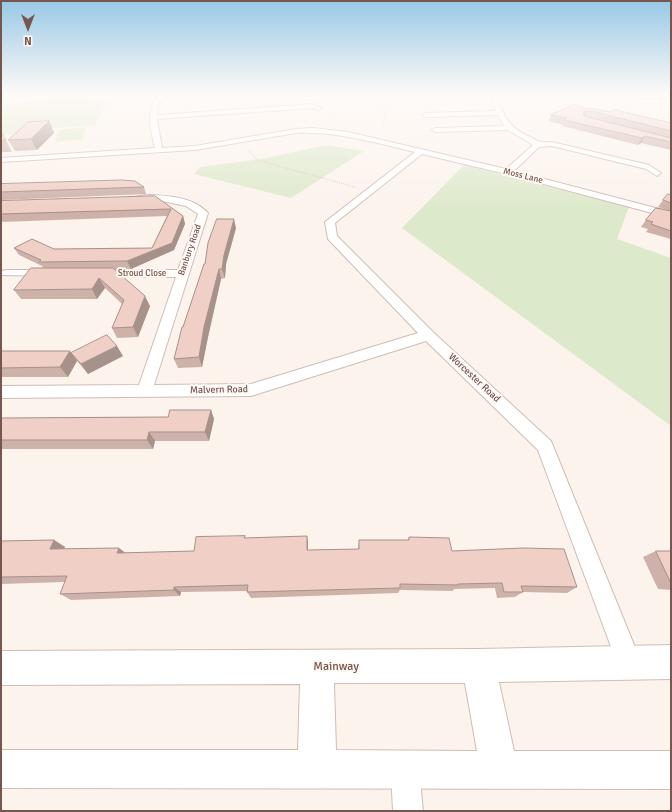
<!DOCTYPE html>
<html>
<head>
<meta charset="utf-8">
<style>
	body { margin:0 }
	#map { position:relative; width:672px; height:812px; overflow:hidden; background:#fcf3ed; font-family:Signika,sans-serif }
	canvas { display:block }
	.frame { position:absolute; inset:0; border:2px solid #765750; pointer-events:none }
	.north { position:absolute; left:8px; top:8px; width:40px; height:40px; -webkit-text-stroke:3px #fef8f3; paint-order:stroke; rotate:180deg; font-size:11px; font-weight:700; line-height:16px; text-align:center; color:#765750 }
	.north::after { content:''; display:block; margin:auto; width:14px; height:18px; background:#765750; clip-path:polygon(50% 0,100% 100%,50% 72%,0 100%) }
</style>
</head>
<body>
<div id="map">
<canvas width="672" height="812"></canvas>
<div class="frame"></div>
<div class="north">N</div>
</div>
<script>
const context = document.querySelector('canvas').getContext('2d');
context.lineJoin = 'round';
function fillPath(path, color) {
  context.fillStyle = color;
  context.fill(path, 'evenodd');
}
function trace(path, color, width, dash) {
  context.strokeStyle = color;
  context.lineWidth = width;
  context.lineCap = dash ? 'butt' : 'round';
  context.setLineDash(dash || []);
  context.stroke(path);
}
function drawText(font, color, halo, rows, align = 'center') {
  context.font = font + ' Signika,sans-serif';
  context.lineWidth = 4;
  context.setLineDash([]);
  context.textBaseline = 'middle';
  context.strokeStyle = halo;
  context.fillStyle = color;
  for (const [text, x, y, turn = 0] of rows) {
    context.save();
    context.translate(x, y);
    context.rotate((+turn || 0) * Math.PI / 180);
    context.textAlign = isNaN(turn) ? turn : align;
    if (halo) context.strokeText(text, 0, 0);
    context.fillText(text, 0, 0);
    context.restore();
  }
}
fillPath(new Path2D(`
	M66,95L105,100L107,102L95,125L31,130L15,134L1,135V106Z
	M85,127V132L77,133H84L83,139L55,142L59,130Z
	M326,145L364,151L291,198L194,174L200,167L261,159Z
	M464,165L629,207L617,239L671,258V426L402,228Z`), '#dde9cb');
const street = new Path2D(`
	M1,95H18L19,96L16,98L1,97Z
	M160,95H167L158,105L157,115L313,104L322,108L319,110L313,108L157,119L162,148L195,146L296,129L313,128L348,132L506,169L533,145L508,130L435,132L432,130L435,128L504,126L498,115L426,117L423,115L426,113L496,111L490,95H496C504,116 507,126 528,136C541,142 537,143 552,142L649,165L661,173L657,176L646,169L552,146L539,147L514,171L671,212V218L506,174L422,154L335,223L337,236L433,332L551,441L641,662L638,671L629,674L620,671L538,450L426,341L251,396L1,398V386L139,385L176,277L98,276L94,275L92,273L94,271L98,270H178L198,214L186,206L162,201H135L133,199C142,191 182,197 192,202C197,204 204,209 208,213L154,385L251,384L418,333L328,239L325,222L415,152C376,143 337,131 296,133L195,150L1,162V158L155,148C151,131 144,108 160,95Z
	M612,95H671V99L615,97Z
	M6,270H48L52,271L54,273L52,275L48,276L2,275V271Z
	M405,756L415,760L419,770L423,811H393L391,770L395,760Z`);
const secondary = new Path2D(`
	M671,645V679L499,682L514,751H671V789L1,788V750H298L300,684L1,685V651L479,649ZM334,683H465L477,751L336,750Z`);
trace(street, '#d0bcb5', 2);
trace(secondary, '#d3bbb2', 2);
trace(new Path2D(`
	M382,95L385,118L382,130
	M326,116L335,117L333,120`), '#d5b2a8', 1, [0.5, 1]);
trace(new Path2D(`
	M249,150L257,160L355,187`), '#d5b2a8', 1.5, [0.5, 1.5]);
fillPath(street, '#fff');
fillPath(secondary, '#fff');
fillPath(new Path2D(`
	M587,109L611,112L671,123V150L641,143L638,145L562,126L563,125L548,121L551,115Z
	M49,121L54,133L37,150L15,151L8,140Z
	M1,132L6,140L12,152H1Z
	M1,184L144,187L146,194L1,200Z
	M671,195V211L658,207L663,200Z
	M155,196L183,216L185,224L174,250L131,269H114L150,306L138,337L117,338L112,328L122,304L105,288L97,299H21L14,290L43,268L42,266L19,255L14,248L54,249L152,248L167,216L1,222V201Z
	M671,211V239L646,232L648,229L641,227L646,220Z
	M236,228L226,264L225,278L221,279L208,337L202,367L178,368L174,359L183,327L205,264Z
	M1,351L71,353L123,356L88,374L77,361L68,377H1Z
	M211,410L214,419L209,441H155L153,449H1V418L168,417Z
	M307,536L308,543V550L358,549L359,540H408L409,537L452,551L577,587L567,593L523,592L515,597L497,598L495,588L454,589L453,591L400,590L398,593L251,598L247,592V591L181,592L180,596L71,600L60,594L65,582L1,584V541L54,540L65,547L64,549L125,553L194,551L246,538Z
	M656,551H671V590L658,589L643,557Z`), '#ceb2aa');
fillPath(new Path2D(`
	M587,110L584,117L583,113Z
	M49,121L54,133L37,150L31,139Z
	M644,136L641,143L638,145L642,138Z
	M183,216L185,224L174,250L131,269L127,261L172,243Z
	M234,219L236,228L226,264L225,278L222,269L224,255Z
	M219,269L221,279L208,337L202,367L199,357L204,327Z
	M99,278L105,288L97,299L92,289Z
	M145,296L150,306L138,337L133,327Z
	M117,346L123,356L88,374L81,364Z
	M70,351L77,361L68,377L60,367Z
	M211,410L214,419L209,441L205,432Z
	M149,432L155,441L153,449L147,440Z
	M307,536L308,543V557L307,550Z
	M54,540L65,547L61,556L50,549Z
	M119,548L127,554L117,553Z
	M174,587L181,592L180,596L174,590Z`), '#a7918b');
const building = new Path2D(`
	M575,104L587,109L589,108L611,112L615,110L671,123V131L587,110L583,113L584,116L671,138V142L644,136L642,138L564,120L567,118L551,115Z
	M49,121L31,139L8,140L28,122Z
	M1,132L6,140H1Z
	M122,180L135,181L144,187L1,192V184Z
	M668,194L671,195V203L663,200Z
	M155,196L183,216L172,243L127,261L39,262L41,260L14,248L32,239L54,249L152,248L171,209L1,214V201Z
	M656,208L671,211V231L651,224L653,222L646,220Z
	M217,219H234L224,255L222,269H219L204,327L199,357L174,359L182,327H183L204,264H205L208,243Z
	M31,268H113L145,296L133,327L112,328L124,300L99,278L92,289L14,290Z
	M107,335L117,346L81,364L71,353Z
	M1,351H70L60,367L1,368Z
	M170,410H211L205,432H149L147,440H1V418L168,417Z
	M245,536L244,538L307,536V550L359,549V540H409V537L449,538L452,551L523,548L564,549L577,587L521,586L523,592H504L502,583L458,584V585L400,584V588L247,592L248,585L174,587V590L60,594L67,576L1,577V541L54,540L50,549L119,548L117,553L194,551L196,537Z
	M656,551H671V583Z`);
fillPath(building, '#efcfc6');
trace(building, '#a7918b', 1);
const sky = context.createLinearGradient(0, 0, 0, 209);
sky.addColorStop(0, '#98c8e6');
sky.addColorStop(0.45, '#fefaf7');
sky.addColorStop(1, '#fefaf700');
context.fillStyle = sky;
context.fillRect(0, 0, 672, 209);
drawText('9px', '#765750', '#fef8f3', [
	["Moss Lane",523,176,14],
	["Banbury Road",190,250,-71],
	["Stroud Close",142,274]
]);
drawText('10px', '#765750', '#fef8f3', [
	["Worcester Road",474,378,43],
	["Malvern Road",219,390,-1]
]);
drawText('12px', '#765750', '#fef8f3', [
	["Mainway",336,667]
]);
</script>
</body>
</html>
